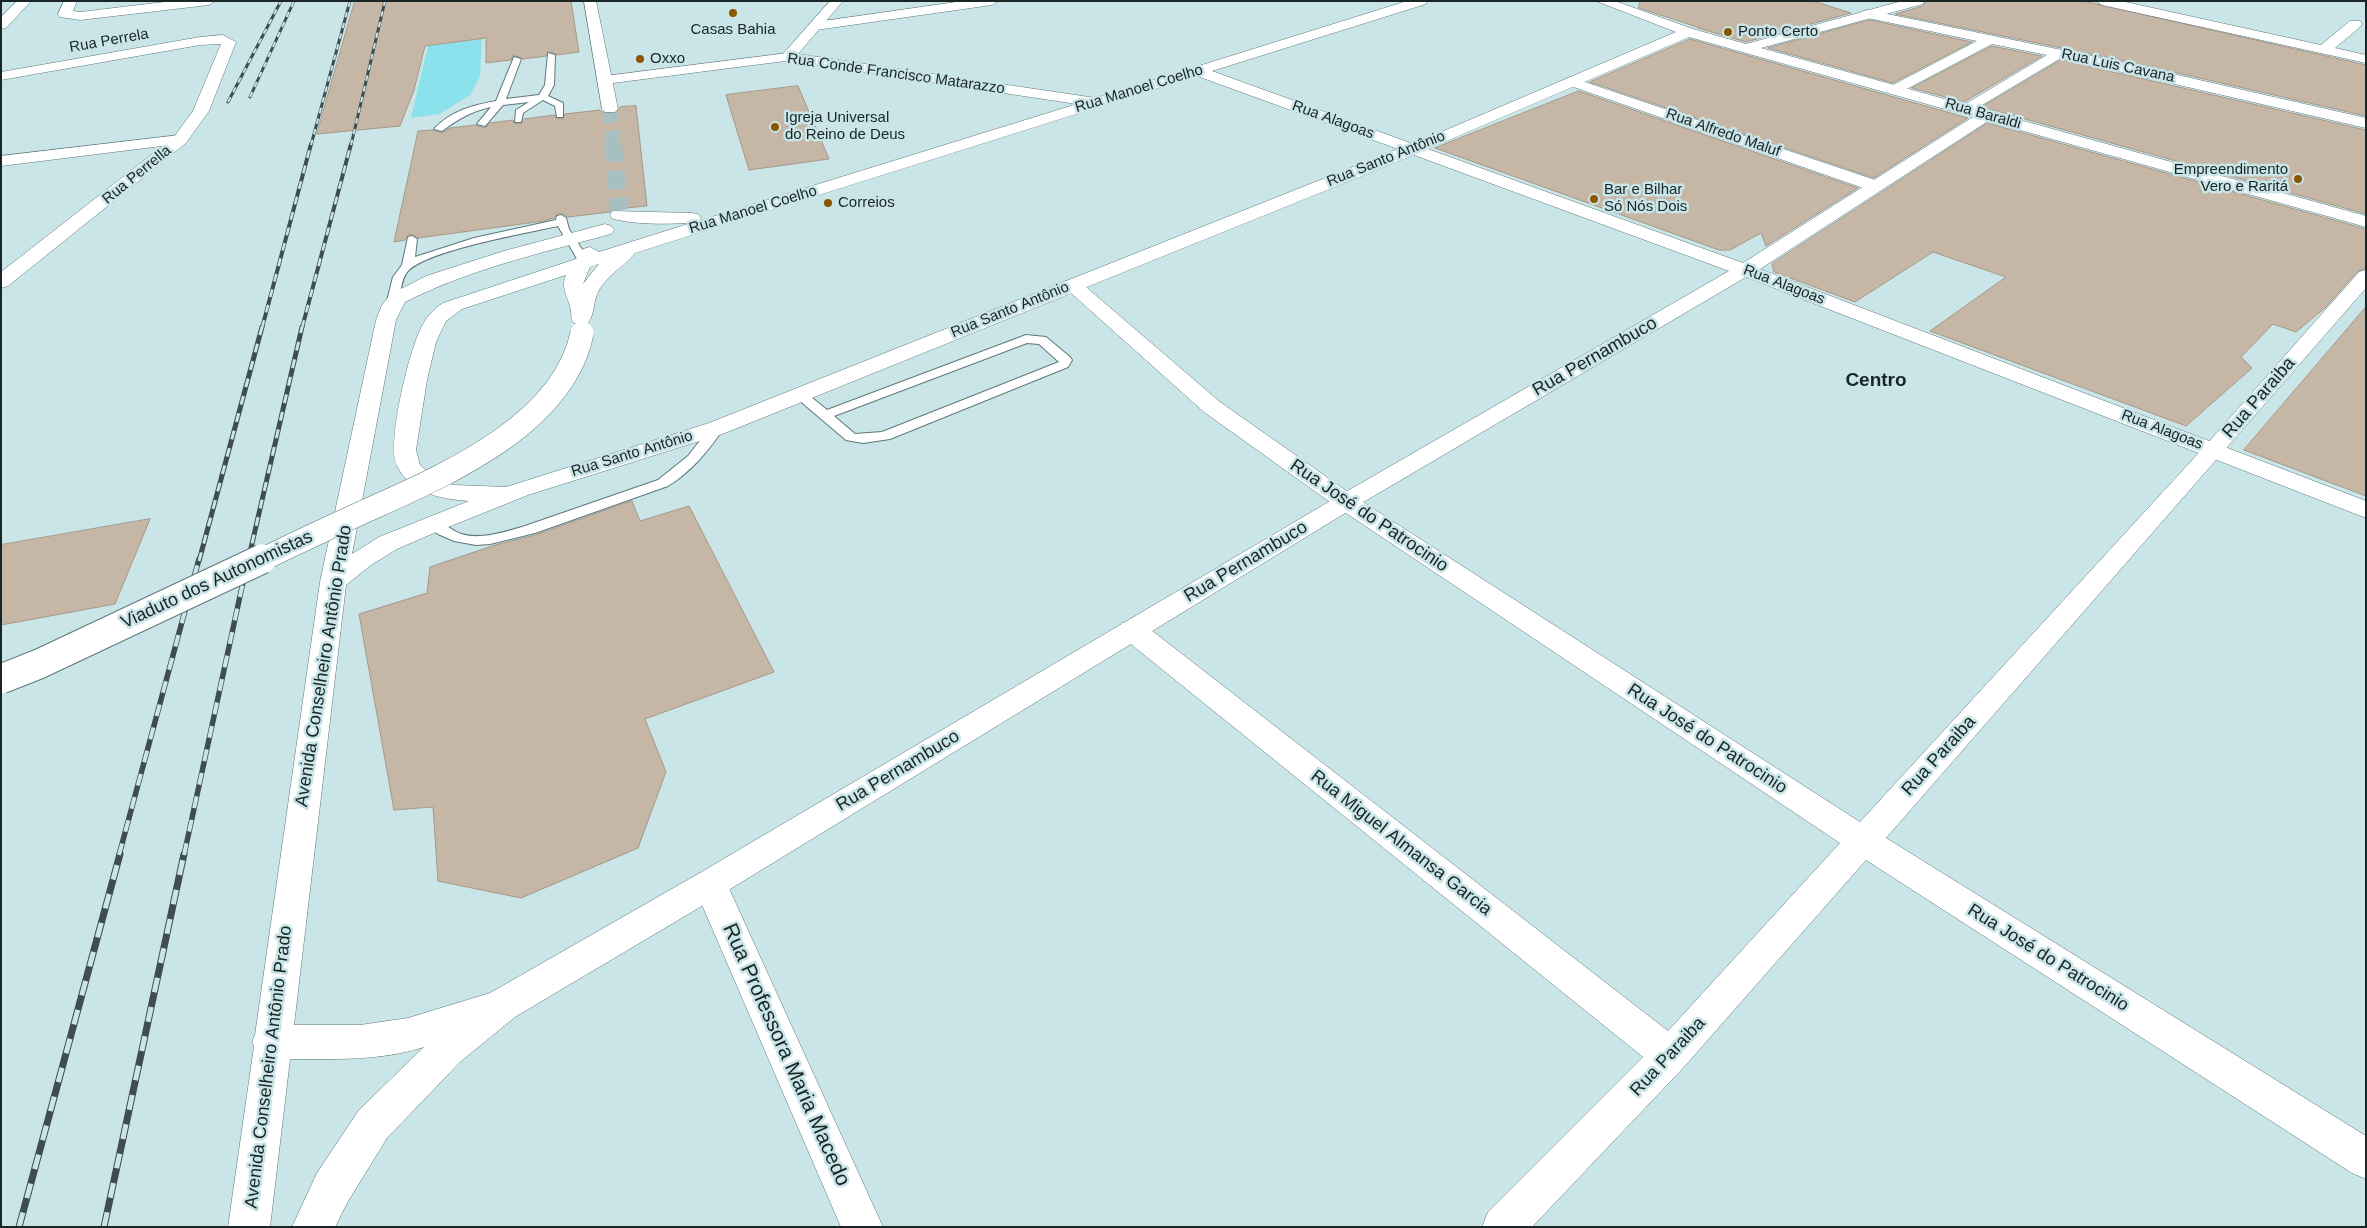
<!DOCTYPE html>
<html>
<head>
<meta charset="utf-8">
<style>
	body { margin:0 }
	#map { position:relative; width:2367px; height:1228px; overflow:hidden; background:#c9e5e8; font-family:Helvetica,sans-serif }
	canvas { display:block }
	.frame { position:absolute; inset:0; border:2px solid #1a2526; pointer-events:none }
</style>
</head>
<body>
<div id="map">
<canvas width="2367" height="1228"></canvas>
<div class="frame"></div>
</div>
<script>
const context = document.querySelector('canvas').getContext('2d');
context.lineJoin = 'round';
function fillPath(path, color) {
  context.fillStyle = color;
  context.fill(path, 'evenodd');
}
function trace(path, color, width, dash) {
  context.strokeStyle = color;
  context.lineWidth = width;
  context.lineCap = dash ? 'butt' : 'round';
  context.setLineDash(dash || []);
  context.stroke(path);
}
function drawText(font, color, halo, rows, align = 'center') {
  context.font = font + ' Helvetica,sans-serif';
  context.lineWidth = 5;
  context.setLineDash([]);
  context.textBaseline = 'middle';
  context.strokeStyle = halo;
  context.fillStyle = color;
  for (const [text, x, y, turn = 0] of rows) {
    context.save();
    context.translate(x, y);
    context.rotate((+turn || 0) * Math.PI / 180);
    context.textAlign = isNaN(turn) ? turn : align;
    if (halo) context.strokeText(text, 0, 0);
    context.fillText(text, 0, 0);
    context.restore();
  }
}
fillPath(new Path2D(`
	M471,1H484L480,76L470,95L440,114L411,118L428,46L471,40Z`), '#8ce2ec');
const building = new Path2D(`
	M355,1H571L579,52L557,55L549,51L546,56L523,59L513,55L511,60L486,63V38L425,46L414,90L400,126L317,134Z
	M1640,1H1813L1851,13L1746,42L1698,28H1700L1639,8Z
	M1926,1H2083L2366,65V116L2125,61L1895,14L1923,6Z
	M1870,20L1972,42L1893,83L1768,48Z
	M1690,39L1968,118L1874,178L1590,82Z
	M1992,46L2042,56L1964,102L1912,88Z
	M2061,60L2366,130V214L1982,107Z
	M798,86L829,159L749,170L726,95Z
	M1579,91L1858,188L1766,246L1761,233L1730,250H1719L1435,148Z
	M636,106L647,206L613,209L610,212L568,217L561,213L557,214L554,218L544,221L418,238L412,234L408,235L405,240L394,242L418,131L432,130L442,133L450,128L475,125L485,128L490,123L513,120L514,123L521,124L524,119L555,115L556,118L563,119L565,114L600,110L605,114H615L620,107Z
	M1988,123L2366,229V268L2358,271L2326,307L2296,332L2273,324L2241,357L2252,368L2186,426L1930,331L2006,277L1933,252L1855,302L1774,272L1772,264Z
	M2366,307V496L2244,450Z
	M632,501L640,521L689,506L774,672L645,719L666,772L638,848L521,898L438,881L433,807L394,810L359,614L427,593L430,567L495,545L535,535Z
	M150,519L115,604L1,625V545Z`);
fillPath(building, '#c5b6a5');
trace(building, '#a69787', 1);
trace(new Path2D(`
	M610,109L613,145`), '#a6bfc1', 14, [14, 8]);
trace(new Path2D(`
	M613,144L619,210`), '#a6bfc1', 18, [18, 9]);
const lane = new Path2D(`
	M548,53L555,55L554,85L548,96L563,103V117H557L555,106L543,100L523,113L521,122H515L516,110L529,102L503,105L485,126L477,124L491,107C472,111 458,119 442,131L434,129C451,111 473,105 496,101L514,57L521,59L506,99L539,95L545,85Z
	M561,215L566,218L569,229L590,262L588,264H580L558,226C527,233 428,250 408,271C399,281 402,297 396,308H388L386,305L393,277L402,265L408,237L412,236L417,239L415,257L474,238L556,220L557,216Z
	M1026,335L1046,337L1070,357L1072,360L1068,367L890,439L863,443L846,440L793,395L800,391L805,392L827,410ZM1027,343L1039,344L1059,362L882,432L855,434L834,416Z
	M717,424L724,428C708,451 692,471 668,486L535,533L490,544L476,545L454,541L438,534L425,524L432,519C443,522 451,530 461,534C481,540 505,532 525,526L658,480L688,456L712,425Z`);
const street = new Path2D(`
	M64,1H77L73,11L80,12L173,1H215L209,5L80,20L60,17L58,14Z
	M963,1H998L992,5L816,30L809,26L816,22Z
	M2096,1H2121L2321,45L2350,21H2360L2362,24L2360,27L2335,48L2366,55V63L2102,5Z
	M1868,10L2125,63L2366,118V128L2061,58L1967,114L1959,109L1962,106L2047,55L1992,44L1901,92H1891L1889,89L1891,86L1977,41L1863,17L1861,14L1863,11Z
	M788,53L793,54L795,57L793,60L605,84L598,80L605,76Z
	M1570,77L1881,182L1884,186L1881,190H1869L1565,84L1563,81Z
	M180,135L188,140L186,143L1,166V156Z
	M2366,270V288L1886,838L2366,1136V1179L2352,1173L1866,860L1683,1068L1532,1227H1482L1488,1212L1643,1057L1122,637L1118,630L1122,623L1132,621L1142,623L1668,1031L1840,843L1337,507L1204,412L1062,285L1065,281H1079L1220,402L1355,497L1860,822L2206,445L2359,272Z
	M710,870L722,874L727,884L883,1227H841L693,884L698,874Z`);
const secondary = new Path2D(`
	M17,1H31L6,28L1,29V17Z
	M584,1H596L618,109L615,112H605L602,109Z
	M830,1H843L798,54L1096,98L1407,1H1427L1426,4L1212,71L1413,144L1676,32L1596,1H1615L1693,29L1746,44L1902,1H1924L1923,4L1761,48L2366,216V227L1988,121L1760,269L2366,501V518L1746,277L1355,507L722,894L515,1017L460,1062L387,1138L347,1203L335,1227H292L317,1173L359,1110L424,1047C381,1061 335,1059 290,1059L270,1227H228L254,1046L252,1042L255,1035L320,582L376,320L382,305L391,294L426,276L504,251L605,224L611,226L614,230L611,234C541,253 470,269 405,302L396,320L352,554L379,537L469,501C440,499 411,493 397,466C386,445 409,351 421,328C426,318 433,309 443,303L576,259L583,249L590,247L599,252L691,223C665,224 639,225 613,219L610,215L613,211L692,213L698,214L701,218L699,221L1077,104L783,60L781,57L783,54ZM1689,37L1973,117L1743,263L1428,149ZM1197,76L1398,149L709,423L506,487L454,485L435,479L420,465L416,450L427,380L436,342L446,321L462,309L566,275C560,290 569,297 571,311C572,317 570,318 574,323L581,325L588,323C595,314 593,300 599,290C608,274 624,267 635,253ZM1414,155L1729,271L1337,497L698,874L490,993L408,1018L360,1025H294L346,585L371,565L397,549L441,530L528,495L725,433ZM599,264L583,284L590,267Z
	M223,35L236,42L209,111L186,143L8,286L1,288V272L174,137L193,111L221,44L200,45L1,80V72L200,37Z`);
trace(lane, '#5e777a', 2);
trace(street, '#5e777a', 1);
trace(secondary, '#5e777a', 1);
fillPath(lane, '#fff');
fillPath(street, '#fff');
fillPath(secondary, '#fff');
const railFar4 = new Path2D(`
	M250,97L294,1
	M228,102L281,1
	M311,145L350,1
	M351,145L385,1`);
const railFar3 = new Path2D(`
	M262,328L311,144
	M302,328L351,144`);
const railFar2 = new Path2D(`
	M199,561L262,327
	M248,561L302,327`);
const railFar1 = new Path2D(`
	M119,855L199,559
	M184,855L248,559`);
const rail = new Path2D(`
	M19,1227L120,854
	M104,1227L184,854`);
trace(railFar4, '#3f4d4f', 3);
trace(railFar3, '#3f4d4f', 4);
trace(railFar2, '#3f4d4f', 5);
trace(railFar1, '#3f4d4f', 5.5);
trace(rail, '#3f4d4f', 7);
trace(railFar4, '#c9e5e8', 2, [5.5]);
trace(railFar3, '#c9e5e8', 2.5, [8]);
trace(railFar2, '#c9e5e8', 3, [9]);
trace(railFar1, '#c9e5e8', 4, [12]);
trace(rail, '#c9e5e8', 5, [15]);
const secondaryBridgeFar1 = new Path2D(`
	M259,561C292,545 326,529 359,514C438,478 563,428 582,333`);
const secondaryBridge = new Path2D(`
	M1,679L39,664L262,559`);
trace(secondaryBridgeFar1, '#5e777a', 24, []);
trace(secondaryBridge, '#5e777a', 31, []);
trace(secondaryBridgeFar1, '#fff', 23);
trace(secondaryBridge, '#fff', 29);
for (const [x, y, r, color] of [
	[733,13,5,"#8a5601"],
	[1728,32,5,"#8a5601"],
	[640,59,5,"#8a5601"],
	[775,127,5,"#8a5601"],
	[2298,179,5,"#8a5601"],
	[1594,199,5,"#8a5601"],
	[828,203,5,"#8a5601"]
]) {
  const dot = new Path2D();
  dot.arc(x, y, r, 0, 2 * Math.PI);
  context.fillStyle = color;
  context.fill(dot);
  trace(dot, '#c9e5e8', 2);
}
drawText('15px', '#1a2526', '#c9e5e8', [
	["Casas Bahia",733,30,"center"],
	["Ponto Certo",1738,32],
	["Oxxo",650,59],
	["Igreja Universal",785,118],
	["do Reino de Deus",785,135],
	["Empreendimento",2288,170,"right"],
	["Vero e Raritá",2288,187,"right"],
	["Bar e Bilhar",1604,190],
	["Só Nós Dois",1604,207],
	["Correios",838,203]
], 'left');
drawText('15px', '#1a2526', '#c9e5e8', [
	["Rua Perrela",109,41,-10],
	["Rua Luis Cavana",2118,66,12],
	["Rua Conde Francisco Matarazzo",896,74,8],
	["Rua Manoel Coelho",1139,89,-17],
	["Rua Baraldi",1983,114,16],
	["Rua Alagoas",1333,120,20],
	["Rua Alfredo Maluf",1723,133,19],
	["Rua Santo Antônio",1386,159,-22],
	["Rua Perrella",137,175,-39],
	["Rua Manoel Coelho",753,210,-17],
	["Rua Alagoas",1784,285,21],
	["Rua Santo Antônio",1010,310,-22],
	["Rua Alagoas",2162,430,21],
	["Rua Santo Antônio",632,454,-17]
]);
drawText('18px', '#1a2526', '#c9e5e8', [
	["Rua Pernambuco",1595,357,-30],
	["Rua Paraiba",2259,398,-49],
	["Rua José do Patrocinio",1369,516,34],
	["Rua Pernambuco",1246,562,-31],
	["Viaduto dos Autonomistas",217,580,-25],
	["Avenida Conselheiro Antônio Prado",324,666,-81],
	["Rua José do Patrocinio",1707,739,33],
	["Rua Paraiba",1939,756,-48],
	["Rua Pernambuco",898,771,-31],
	["Rua Miguel Almansa Garcia",1401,843,38],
	["Rua José do Patrocinio",2048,958,32],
	["Rua Paraiba",1668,1057,-47],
	["Avenida Conselheiro Antônio Prado",269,1067,-83]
]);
drawText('bold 19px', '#1a2526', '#c9e5e8', [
	["Centro",1876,381]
]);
drawText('21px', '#1a2526', '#c9e5e8', [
	["Rua Professora Maria Macedo",786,1055,66]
]);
</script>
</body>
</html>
